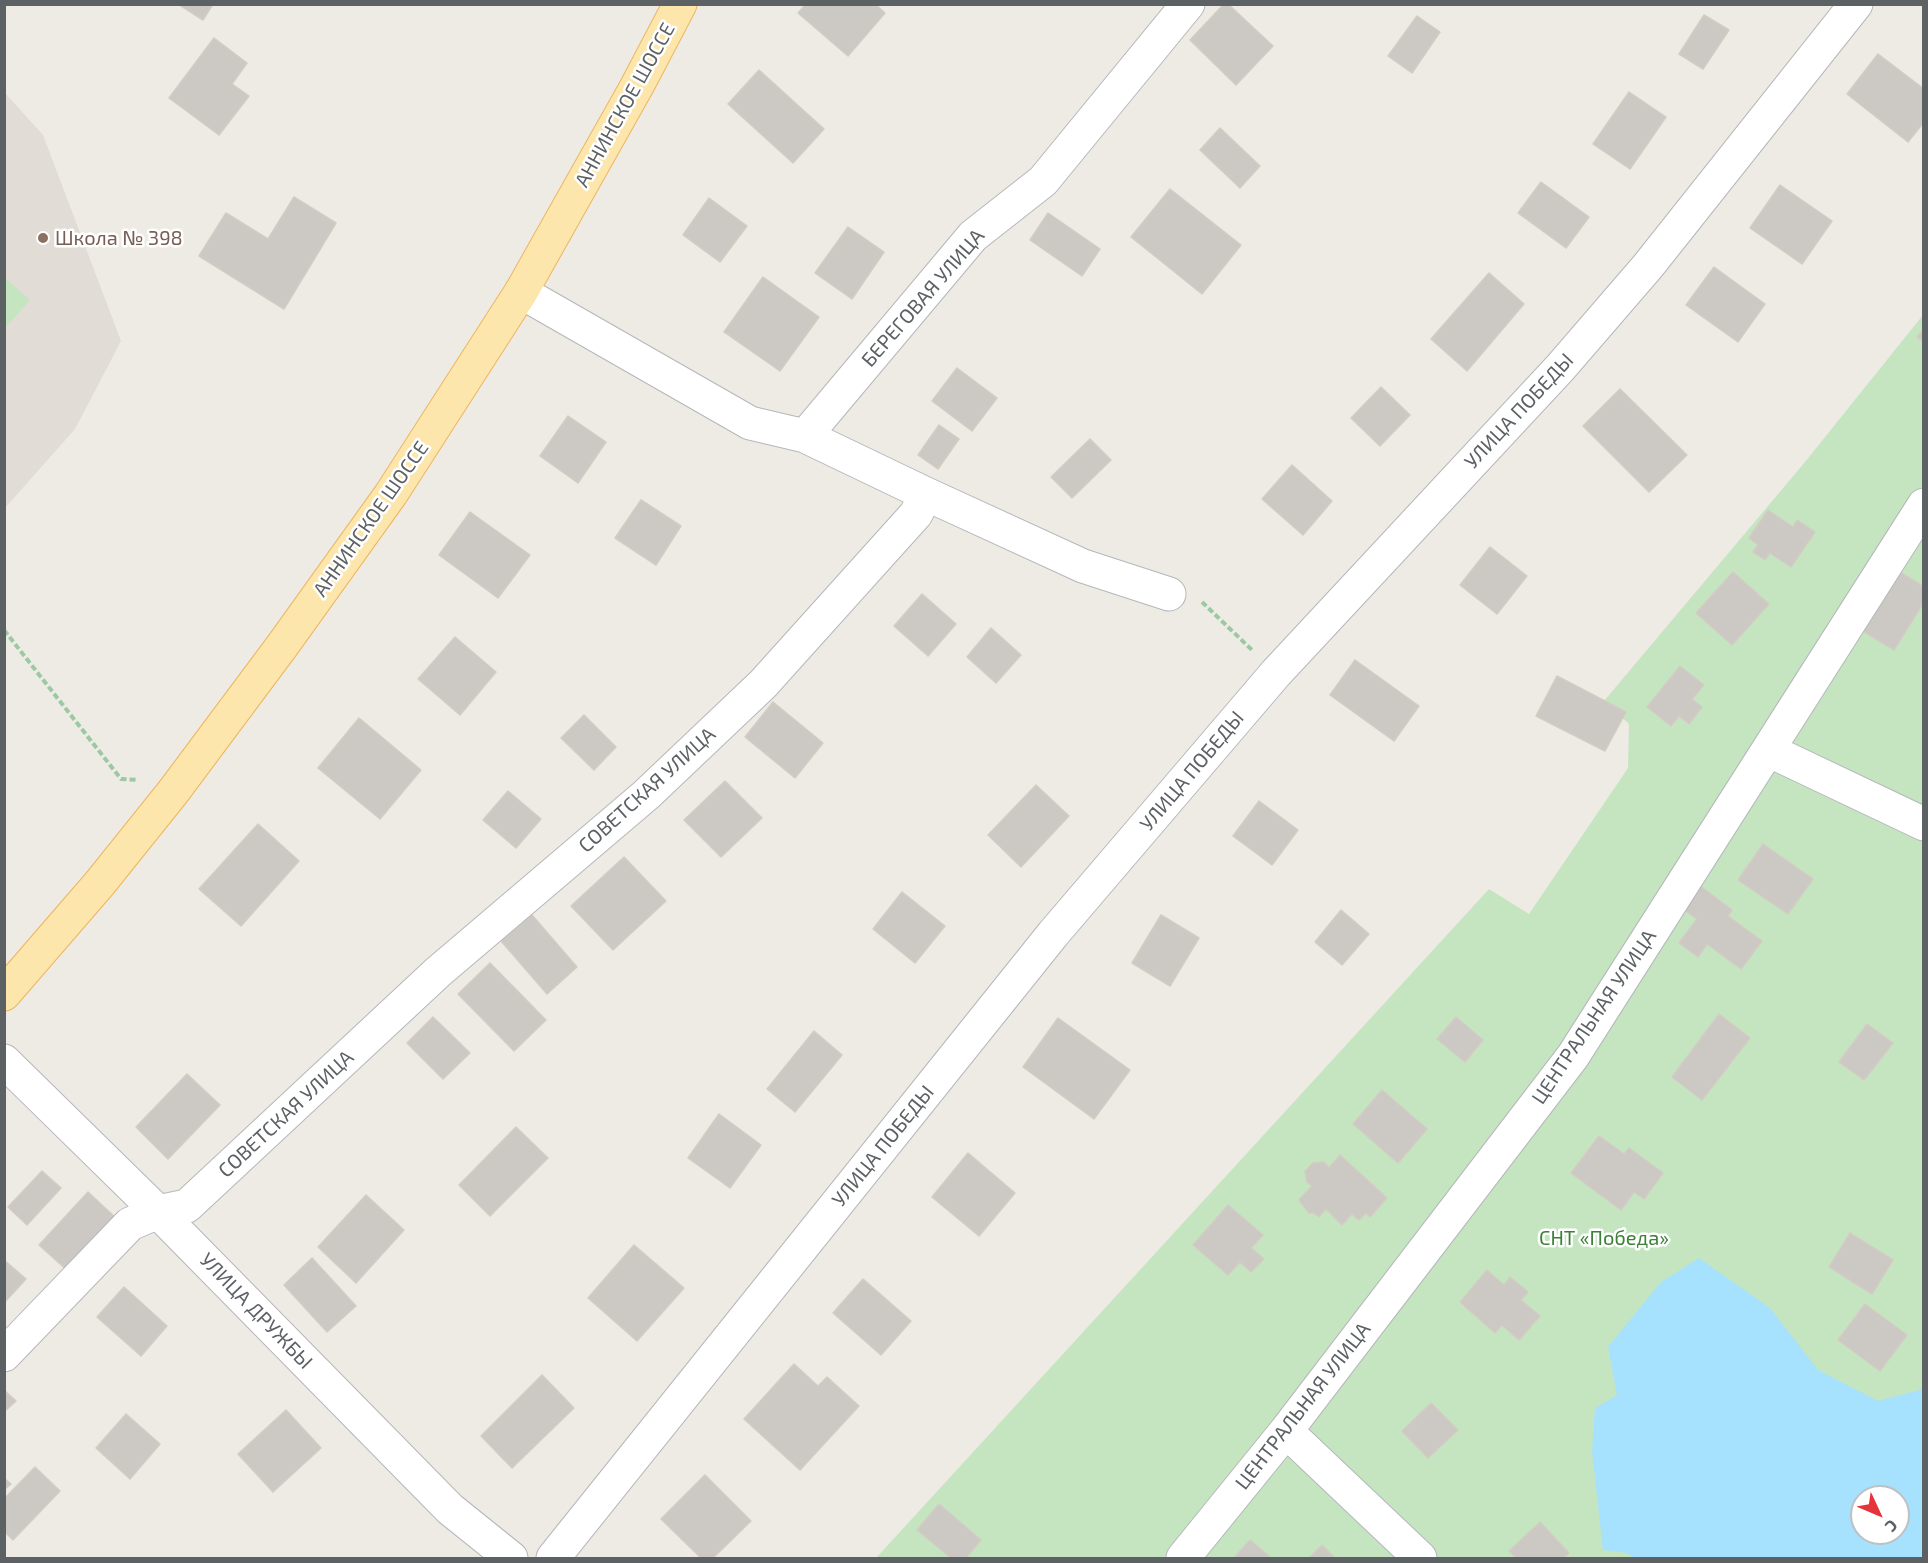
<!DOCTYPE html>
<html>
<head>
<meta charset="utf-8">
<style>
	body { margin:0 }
	#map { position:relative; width:1928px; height:1563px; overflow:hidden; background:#eeebe4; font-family:"Exo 2",sans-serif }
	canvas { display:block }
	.frame { position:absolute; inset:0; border:6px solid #5c6164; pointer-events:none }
	.north { position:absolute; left:1850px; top:1485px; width:60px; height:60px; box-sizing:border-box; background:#fff; border:2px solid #bec0c1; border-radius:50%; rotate:134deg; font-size:16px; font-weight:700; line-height:24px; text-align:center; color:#5c6164 }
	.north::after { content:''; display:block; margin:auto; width:21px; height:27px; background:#e5343a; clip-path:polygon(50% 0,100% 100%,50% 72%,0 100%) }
</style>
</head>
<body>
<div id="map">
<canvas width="1928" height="1563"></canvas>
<div class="frame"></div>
<div class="north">С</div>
</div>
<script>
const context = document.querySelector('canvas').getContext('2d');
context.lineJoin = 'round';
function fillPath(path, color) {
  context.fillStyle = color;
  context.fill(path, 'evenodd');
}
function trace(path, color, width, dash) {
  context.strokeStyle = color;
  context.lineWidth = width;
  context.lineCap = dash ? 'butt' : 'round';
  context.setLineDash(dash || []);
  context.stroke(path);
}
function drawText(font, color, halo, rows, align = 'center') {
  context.font = font + ' "Exo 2",sans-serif';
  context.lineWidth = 5;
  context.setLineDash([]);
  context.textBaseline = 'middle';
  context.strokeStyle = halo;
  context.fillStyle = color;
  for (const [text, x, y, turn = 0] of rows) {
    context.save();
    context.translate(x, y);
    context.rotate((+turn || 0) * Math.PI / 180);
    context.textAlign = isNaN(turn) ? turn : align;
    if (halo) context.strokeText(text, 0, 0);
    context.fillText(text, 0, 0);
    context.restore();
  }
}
fillPath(new Path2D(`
	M5,93L43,135L121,341L75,429L5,508Z`), '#e1dcd5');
fillPath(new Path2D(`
	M4,277L30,300L5,328H4Z
	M1923,315V1558H876L1489,889L1529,914L1628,768L1629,724L1604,701L1805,462ZM1862,1497H1898V1533H1862Z`), '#c5e5c1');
fillPath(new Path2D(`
	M1699,1258L1770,1308L1818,1370L1878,1401L1923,1389V1558H1634L1627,1553L1603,1550L1592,1451L1595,1408L1617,1395L1608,1347L1661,1282ZM1862,1497H1898V1533H1862Z`), '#a6e1fd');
const building = new Path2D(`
	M178,4H213L203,20Z
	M806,4H875L885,13L848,56L798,13Z
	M1224,4H1228L1273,46L1236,85L1190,40Z
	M1704,15L1729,30L1703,69L1679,54Z
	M1417,16L1440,32L1412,73L1388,56Z
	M214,38L247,63L232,84L249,96L219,135L169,98Z
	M1878,54L1924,89V122L1908,142L1847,94Z
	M759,70L824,129L793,163L728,104Z
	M1629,92L1666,117L1630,169L1593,144Z
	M1220,128L1260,166L1240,188L1200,150Z
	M1541,182L1589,217L1566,248L1518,213Z
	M1780,185L1832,221L1802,264L1750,228Z
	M1170,189L1241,245L1202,294L1131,237Z
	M294,197L336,223L284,309L199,256L226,213L268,239Z
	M709,198L747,226L720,262L683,235Z
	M1048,213L1100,249L1082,276L1030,240Z
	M848,227L884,252L852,299L815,273Z
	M1714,267L1765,304L1738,342L1686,305Z
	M1489,273L1524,304L1467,371L1431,339Z
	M763,277L819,317L780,371L724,332Z
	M1924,329V342L1917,337Z
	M957,368L997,398L972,431L932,401Z
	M1381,387L1410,415L1380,446L1351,418Z
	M1620,389L1687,455L1649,492L1583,426Z
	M568,416L606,442L578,483L540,456Z
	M939,425L959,439L938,469L918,455Z
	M1090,439L1111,460L1072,498L1051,477Z
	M1292,465L1332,501L1303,535L1262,499Z
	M641,500L681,526L656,565L615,538Z
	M1768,510L1793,527L1797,520L1815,532L1791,567L1770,553L1765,560L1753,552L1758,545L1749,538Z
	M470,512L530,555L498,598L439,555Z
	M1490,547L1527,576L1497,614L1460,585Z
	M1733,572L1769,604L1732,645L1696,613Z
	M1900,572L1924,587V602L1894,650L1863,631Z
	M922,594L956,624L928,656L894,626Z
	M991,628L1021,655L996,683L967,657Z
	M455,637L496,672L460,715L418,679Z
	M1355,660L1419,706L1394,741L1330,695Z
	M1680,666L1704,685L1692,699L1702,707L1689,724L1679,716L1671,726L1647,707Z
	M1557,676L1626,712L1605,751L1536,716Z
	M773,702L823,743L795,778L745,737Z
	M584,715L616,747L594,770L561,738Z
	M359,718L421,770L380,819L318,768Z
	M725,781L762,818L721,857L684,820Z
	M1036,785L1069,816L1021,867L988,835Z
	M508,791L541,819L516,848L483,820Z
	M1259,801L1298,830L1272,865L1233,836Z
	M258,824L299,861L241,926L199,889Z
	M1763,844L1813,879L1788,914L1738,880Z
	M624,857L666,901L613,950L571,906Z
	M1695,882L1732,910L1728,916L1762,941L1741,969L1707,944L1698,957L1679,943L1697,919L1680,907Z
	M902,892L945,926L915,963L873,929Z
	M1341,910L1369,934L1342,965L1315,942Z
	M532,915L577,967L547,994L501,941Z
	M1161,915L1199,938L1170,986L1132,963Z
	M490,963L546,1020L514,1051L458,994Z
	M1719,1014L1750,1038L1702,1100L1672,1077Z
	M433,1017L470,1053L443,1079L407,1043Z
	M1456,1017L1483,1040L1465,1062L1437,1039Z
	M1058,1018L1130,1070L1094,1119L1023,1067Z
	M1867,1024L1893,1043L1864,1080L1839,1062Z
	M814,1031L842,1055L795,1112L767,1089Z
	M187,1074L220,1105L168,1159L136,1127Z
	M1382,1090L1427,1129L1398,1163L1353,1124Z
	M719,1114L761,1145L730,1188L688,1158Z
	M516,1127L548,1158L490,1216L459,1185Z
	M1599,1136L1624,1154L1629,1148L1663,1173L1644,1199L1634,1192L1621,1210L1571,1173Z
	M968,1153L1015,1193L979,1236L932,1197Z
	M1340,1155L1387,1198L1370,1217L1366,1213L1359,1220L1352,1214L1342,1225L1326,1209L1319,1217L1314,1213H1309L1299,1200L1312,1186L1307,1182L1305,1171L1313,1163L1324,1162L1329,1168Z
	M42,1171L61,1188L27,1225L8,1207Z
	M88,1192L117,1219L69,1272L39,1245Z
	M366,1195L404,1230L356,1283L318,1247Z
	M1228,1205L1263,1235L1251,1248L1264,1259L1251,1272L1240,1262L1228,1275L1193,1245Z
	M1850,1233L1893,1260L1872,1294L1829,1267Z
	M634,1245L684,1288L637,1341L588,1298Z
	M312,1258L356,1306L327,1332L284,1285Z
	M4,1260L26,1279L4,1303Z
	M1487,1270L1504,1285L1510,1277L1528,1292L1521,1300L1540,1316L1519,1340L1502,1325L1495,1333L1460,1302Z
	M863,1279L911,1321L881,1355L833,1313Z
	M124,1287L167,1326L141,1356L97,1317Z
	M1865,1304L1907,1335L1880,1371L1838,1340Z
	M794,1364L818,1386L827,1377L859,1406L800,1470L744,1419Z
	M542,1375L574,1408L512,1468L481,1436Z
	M4,1390L16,1401L4,1412Z
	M1431,1403L1458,1430L1428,1458L1402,1431Z
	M286,1410L321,1448L273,1492L238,1454Z
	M126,1414L160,1444L130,1479L96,1448Z
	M35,1467L60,1491L13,1540L4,1531V1499Z
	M705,1475L751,1521L713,1558H701L661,1519Z
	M4,1478L11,1484L4,1490Z
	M939,1504L981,1540L966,1558H951L917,1530Z
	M1540,1522L1569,1553L1564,1558H1516L1509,1551Z
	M1250,1540L1271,1558H1234Z
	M1322,1545L1335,1558H1309Z`);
fillPath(building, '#ccc8c3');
trace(building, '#d3ccc3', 1.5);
const minor = new Path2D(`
	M521,292L750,423L805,436L926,494L1083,566L1169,594
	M805,436L973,236L1043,181L1188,4
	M1768,750L1924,824
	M4,1061L158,1212L450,1509L511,1558
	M4,1355L130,1224L158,1212L187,1206L438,972L646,795L763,684L916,514L926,494
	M1286,1431L1420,1558
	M553,1558L1053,934L1276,673L1560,368L1648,266L1856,4
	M1183,1558L1286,1431L1573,1056L1924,505`);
const major = new Path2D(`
	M4,994L100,883L173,792L282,646L391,494L521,292L637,86L680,4`);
trace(minor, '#b5b7bb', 35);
trace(major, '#eeb55e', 35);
trace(new Path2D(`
	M1202,602L1253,651
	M4,630L121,779L138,780`), '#9cc9a3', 4, [6, 3]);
trace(minor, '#fff', 33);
trace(major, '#fde6ab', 33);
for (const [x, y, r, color] of [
	[43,238,6,"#8d6e63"]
]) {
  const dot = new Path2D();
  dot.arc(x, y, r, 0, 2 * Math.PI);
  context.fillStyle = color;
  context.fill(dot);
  trace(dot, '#fff', 2);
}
drawText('20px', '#5c6164', '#fff', [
	["АННИНСКОЕ ШОССЕ",625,105,-61],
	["БЕРЕГОВАЯ УЛИЦА",923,298,-49],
	["УЛИЦА ПОБЕДЫ",1519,411,-47],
	["АННИНСКОЕ ШОССЕ",371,519,-55],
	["УЛИЦА ПОБЕДЫ",1192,771,-50],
	["СОВЕТСКАЯ УЛИЦА",647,790,-42],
	["ЦЕНТРАЛЬНАЯ УЛИЦА",1594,1017,-56],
	["СОВЕТСКАЯ УЛИЦА",286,1114,-43],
	["УЛИЦА ПОБЕДЫ",883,1146,-51],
	["УЛИЦА ДРУЖБЫ",256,1311,46],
	["ЦЕНТРАЛЬНАЯ УЛИЦА",1303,1406,-52]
]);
drawText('20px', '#785e54', '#fff', [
	["Школа № 398",55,238]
], 'left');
drawText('20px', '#3c8136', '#fff', [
	["СНТ «Победа»",1604,1238]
]);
</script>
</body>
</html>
